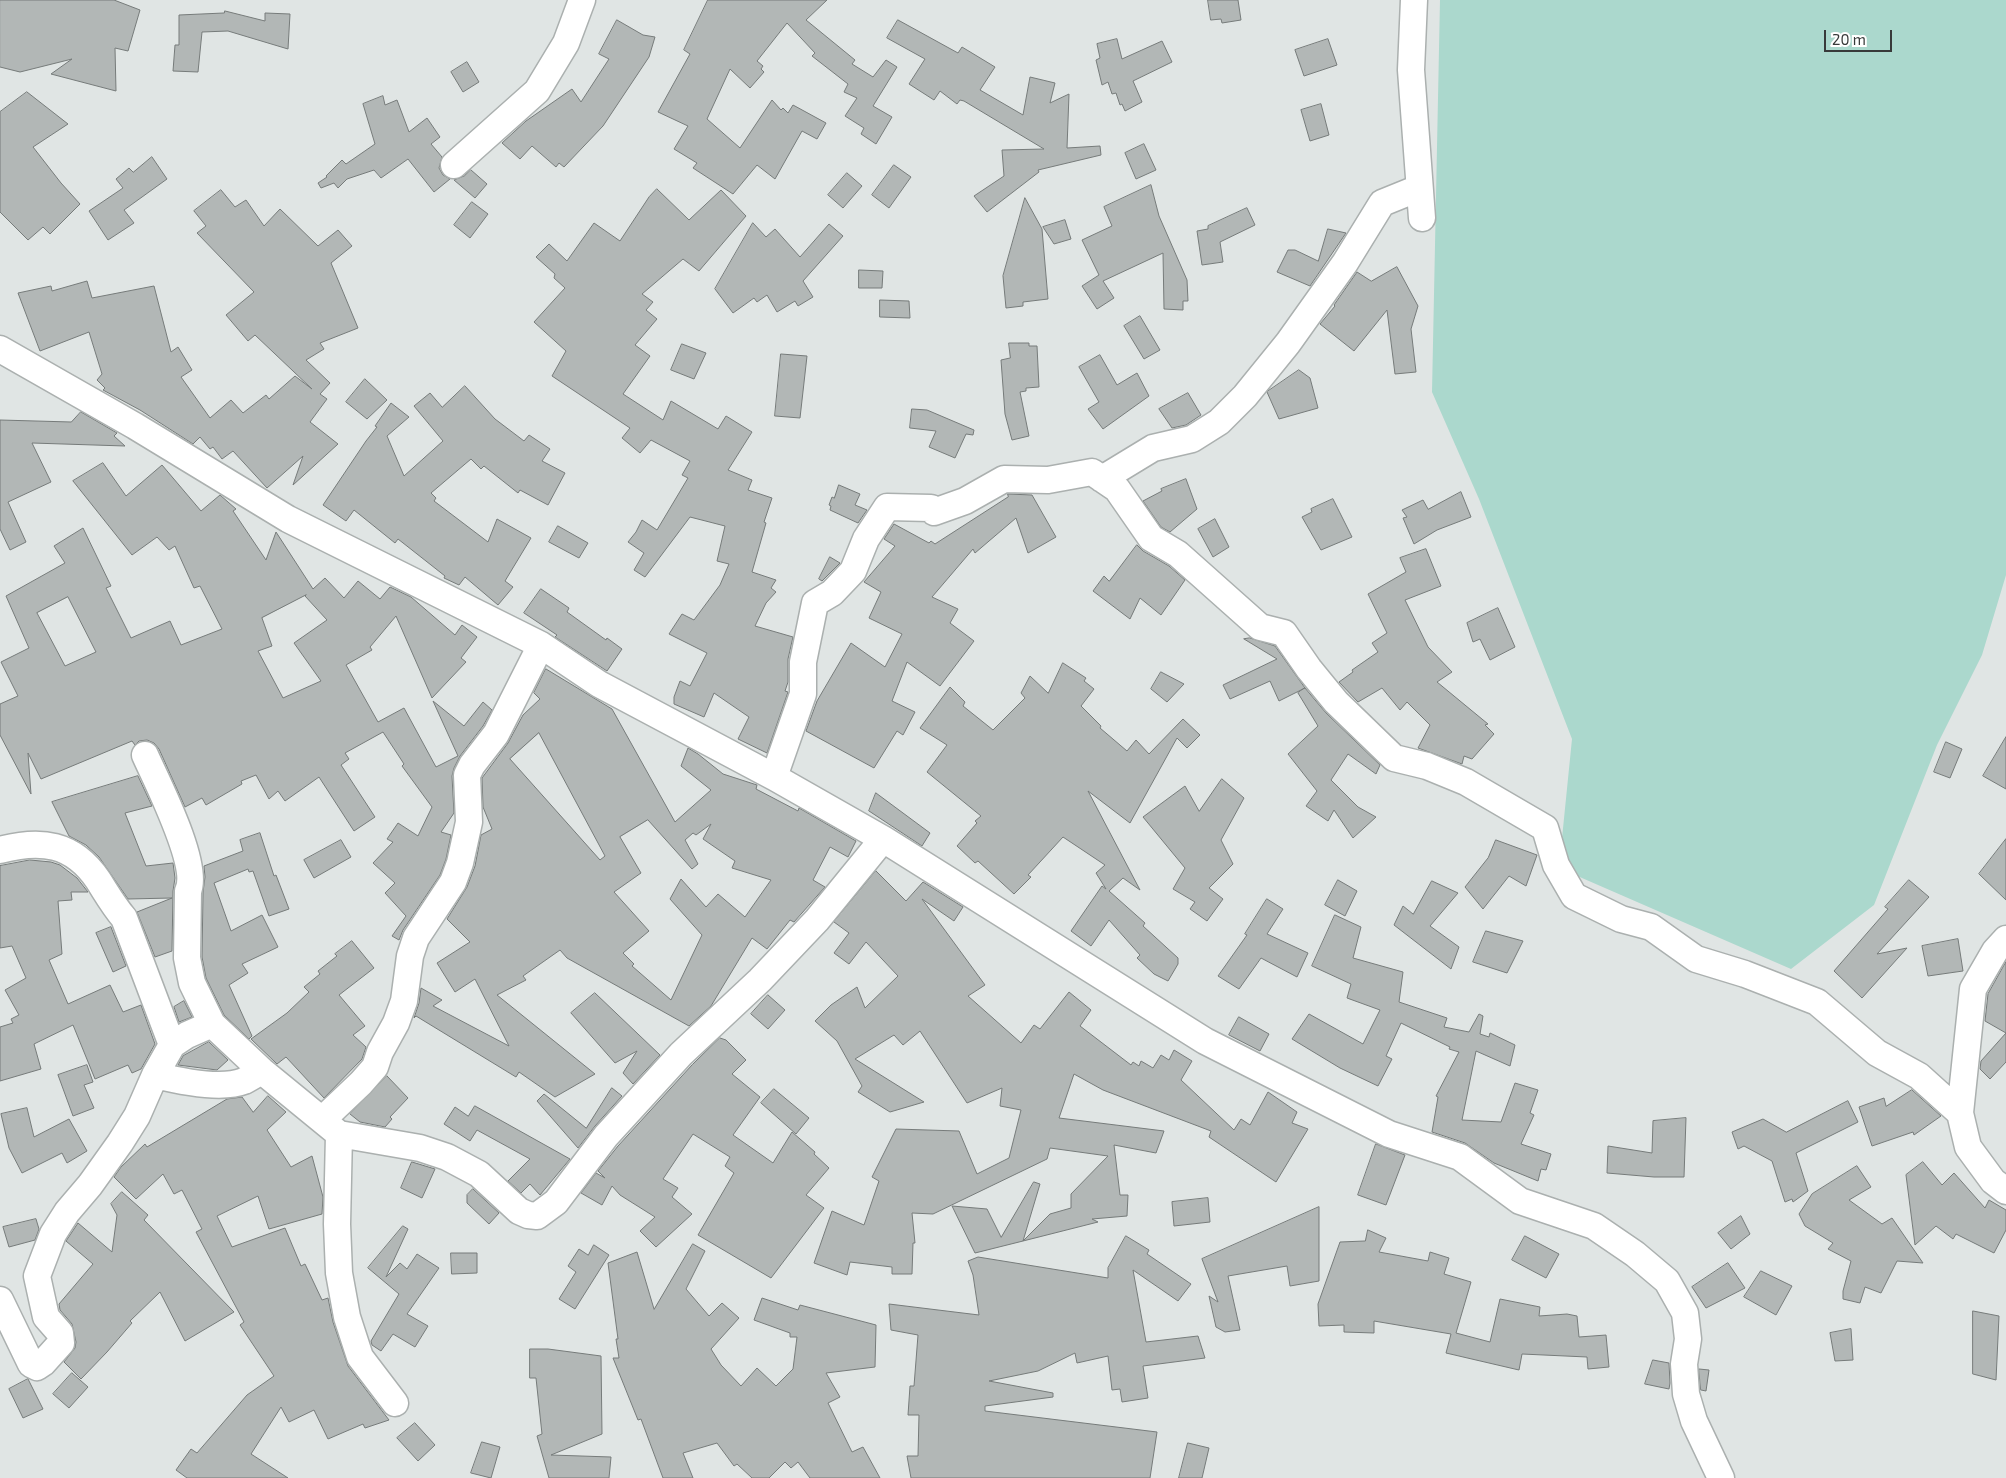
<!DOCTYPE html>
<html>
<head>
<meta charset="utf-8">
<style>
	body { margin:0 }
	#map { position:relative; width:2006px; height:1478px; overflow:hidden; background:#e0e5e4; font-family:"Exo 2",sans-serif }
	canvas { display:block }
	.scale { position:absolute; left:1824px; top:30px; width:68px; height:22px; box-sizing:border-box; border:2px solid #383a3a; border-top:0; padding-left:6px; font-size:15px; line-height:18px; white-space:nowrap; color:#383a3a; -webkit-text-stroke:4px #fff; paint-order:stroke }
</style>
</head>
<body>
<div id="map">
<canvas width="2006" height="1478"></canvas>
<div class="scale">20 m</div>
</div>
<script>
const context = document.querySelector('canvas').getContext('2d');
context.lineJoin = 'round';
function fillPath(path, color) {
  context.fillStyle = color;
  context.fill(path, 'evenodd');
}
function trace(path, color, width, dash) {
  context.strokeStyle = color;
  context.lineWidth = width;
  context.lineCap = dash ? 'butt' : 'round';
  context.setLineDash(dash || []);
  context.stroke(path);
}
fillPath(new Path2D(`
	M1440,0H2006V575L1982,655L1937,745L1874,905L1791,969L1559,868L1572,739L1479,499L1432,392Z`), '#abd8cd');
const building = new Path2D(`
	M0,0H114L140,10L128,51L115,48L116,91L51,74L72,59L20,72L0,67Z
	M708,0H827L806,20L855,60L852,64L873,77L886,60L897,67L873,106L892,117L876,144L861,134L864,128L845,116L857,98L844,92L848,84L812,56L815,53L787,23L757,61L763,66L761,69L764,72L750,88L730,69L707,119L740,148L772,100L781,110L783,108L788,113L793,105L826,123L817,139L802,131L775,179L757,165L733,194L693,168L697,163L674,149L688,126L658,112L690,54L684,50Z
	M1208,0H1238L1241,20L1222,23L1221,19L1211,20Z
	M225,11L265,21V13L290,14L288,49L228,31L202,32L198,72L173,71L175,45H179V15L224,13Z
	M617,20L643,35L655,37L649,57L603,126L564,167L559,163L556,167L532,146L520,159L502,143L526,121L572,89L581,102L609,59L599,54Z
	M898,20L958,53L962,47L995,67L980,90L1023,115L1030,77L1055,83L1050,103L1069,94L1067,148L1100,146L1101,155L1038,170L1039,172L987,212L974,196L1004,176L1002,150L1044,149L964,101L960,100L957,104L940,91L934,100L909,84L925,59L887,38Z
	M1117,39L1122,59L1162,41L1172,62L1133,81L1142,102L1125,111L1122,104L1120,105L1116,93L1112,94L1108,82L1102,85L1096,60L1100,58L1097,44Z
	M1328,39L1337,65L1304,76L1295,50Z
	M467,62L479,82L463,92L451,72Z
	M27,92L68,124L33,147L61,183L80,204L50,234L43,227L28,240L0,212V112Z
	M383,96L385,105L397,100L409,132L427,118L440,137L431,144L442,157L439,168L443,175L450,179L434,192L408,159L381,178L374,170L347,179L338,188L334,183L321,188L318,183L327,177L326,176L342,160L346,164L375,144L363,104Z
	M1321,104L1329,135L1310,141L1301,110Z
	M1144,144L1156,170L1136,179L1125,153Z
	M152,157L167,179L124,210L134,223L108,240L89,211L123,188L116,179L129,168L133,172Z
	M894,165L911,177L889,208L872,195Z
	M471,170L487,184L475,198L454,180L464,176Z
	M847,173L862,186L843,208L828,195Z
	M1151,185L1159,216L1187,280L1188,301H1183V310L1164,309L1163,253L1103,281L1114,298L1097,309L1082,286L1099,275L1082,240L1112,226L1104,207Z
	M657,189L689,220L721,190L746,216L699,271L683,259L642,294L653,302L646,310L657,319L635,345L650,356L623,394L663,420L671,401L718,429L726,416L752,432L728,470L752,480L748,490L772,498L764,522L766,523L752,572L776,580L771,588L776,592L766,603L755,626L793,637L788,659V682L785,691L788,692L767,753L738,739L749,717L714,693L704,717L674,704V697L680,681L690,686L707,653L669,634L682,614L694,620L720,585L729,564L717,561L725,526L690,517L645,577L634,570L644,553L628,542L636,532L642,520L657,530L688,478L682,475L690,461L651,440L640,453L622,438L630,428L552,376L566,351L534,322L565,288L554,278L555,274L536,257L549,244L567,261L594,223L620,241L649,197Z
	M221,190L235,207L246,200L264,226L280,209L318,246L338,230L352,246L331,263L358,328L320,343L324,349L306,360L330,383L320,394L327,399L310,422L338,444L293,485L303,456L267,488L233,451L222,459L213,447L210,449L200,437L193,444L140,410L103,390L105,388L97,380L102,374L89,332L40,351L18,293L51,286L52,291L87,281L92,298L154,286L171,352L178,347L192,370L181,377L210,418L231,400L243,413L266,395L269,399L295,376L312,389L255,335L248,341L226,315L254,292L197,233L206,226L194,211Z
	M1025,198L1042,229L1048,299L1023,302V306L1006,308L1003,276Z
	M472,202L488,214L470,238L454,225Z
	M1247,208L1255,225L1220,242L1223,262L1202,265L1197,231L1208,229V226Z
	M1065,220L1071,239L1054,244L1043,227Z
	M753,223L766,237L775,229L800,257L829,224L843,236L803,281L813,297L798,306L795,301L777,312L767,295L757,302L754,298L733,313L715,289Z
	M1328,229L1346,233L1310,286L1277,272L1288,250H1295L1318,261Z
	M1397,267L1418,306L1411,329L1416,372L1395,374L1387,310L1354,351L1320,324L1335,306L1334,305L1357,272L1371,281Z
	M859,270L883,271L882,288H859Z
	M880,300L909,301L910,318L880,317Z
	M1140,316L1160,350L1144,359L1124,326Z
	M1009,343H1029V346H1037L1039,387L1026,388V391L1020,392L1029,436L1012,440L1005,414L1001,360L1010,358Z
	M682,344L706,353L694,379L671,370Z
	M781,354L807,356L800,418L775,416Z
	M1100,355L1117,385L1137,373L1149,396L1103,429L1088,409L1099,402L1079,367Z
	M1299,370L1310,378L1318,408L1279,419L1267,392Z
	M365,379L387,400L367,419L346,402Z
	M465,386L495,419L524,441L529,435L550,449L542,461L565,473L548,505L520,490L518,493L484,466L481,469L471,459L431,493L436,498L434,501L488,542L497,519L531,538L505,581L513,587L498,605L465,577L459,585L444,578L445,576L398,539L395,543L354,510L346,521L323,505L366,441L377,427L375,426L391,403L409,417L387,436L404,476L443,441L414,406L430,393L442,407Z
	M1188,393L1201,415L1186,425L1172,428L1159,409Z
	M912,409L927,410L974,430L973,435L966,434L955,458L929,447L936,431L910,428Z
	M81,412L117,433L114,436L125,446L32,443L51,482L8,502L26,542L10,550L0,529V420L71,422Z
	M103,463L126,496L162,465L201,511L220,495L236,509L233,511L266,560L276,532L313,589L325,578L344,598L358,581L380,599L390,587L411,597L455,635L462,625L477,637L461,658L466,662L432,698L396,616L370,647L372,650L346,665L378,722L404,708L436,767L458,756L433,701L464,726L483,702L492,710L483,726L460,756L454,768L452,776L454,813L441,832L451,835L446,859L440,875L403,930L399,940L392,936L406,916L385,893L395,883L373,863L393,842L387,839L398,823L418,836L432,807L402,766L404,764L383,732L345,753L349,759L341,765L375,817L354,831L319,777L285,801L278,791L269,799L256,775L241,781L242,784L206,805L202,798L185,807L159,749L154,743L147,740L139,741L135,745L132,741L41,779L28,753L31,794L0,735V704L18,696L1,662L29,648L6,596L65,563L54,546L83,528L111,586L106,588L131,638L170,621L181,645L222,629L200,586L194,588L175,546L169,550L157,537L132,555L73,481ZM306,595L305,596L327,620L294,643L321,681L283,698L258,651L272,646L262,618ZM68,597L96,652L65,666L37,613Z
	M1186,479L1197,509L1170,532L1161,527L1143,501L1162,491L1161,489Z
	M839,485L860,494L855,505L867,510L858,523L830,510L831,506L829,505L832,497L834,498Z
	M1461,492L1471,517L1437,530L1414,544L1403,518L1407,517L1402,510L1423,500L1428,509Z
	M1008,494L1032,495L1056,537L1028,553L1016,518L975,553L973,549L932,597L958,609L950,623L974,641L940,686L907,662L892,701L915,712L903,735L897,731L874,768L806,731L817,701L851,643L885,667L902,634L869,618L881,592L864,582L895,546L884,539L894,524L929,543L931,541L935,544L1008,497Z
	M1333,499L1352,537L1321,550L1302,517L1312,512L1311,509Z
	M1215,519L1229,547L1213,557L1198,529Z
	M558,526L588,543L579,558L549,542Z
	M1137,545L1143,551L1169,566L1185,580L1161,615L1140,598L1130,619L1093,591L1104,576L1109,581Z
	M1426,549L1441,586L1405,600L1428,647L1452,672L1437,682L1488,724L1485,725L1494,734L1472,759L1464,756L1462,764L1418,748L1430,725L1407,702L1400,710L1382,688L1358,702L1339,682L1353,672L1352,670L1378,652L1372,643L1387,633L1368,594L1406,572L1400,558Z
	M830,557L840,563L822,581L819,579Z
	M541,589L569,608L567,612L606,640L607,638L622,649L607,671L555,637L557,635L524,613Z
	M1498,608L1515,647L1490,660L1480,639L1473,642L1467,623Z
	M1250,638L1275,646L1305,688L1279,701L1270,681L1230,699L1223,685L1277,659L1244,639Z
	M1063,663L1086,678L1084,681L1094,689L1081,706L1101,726L1100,728L1127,751L1136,740L1149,754L1183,719L1200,735L1187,748L1177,738L1130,823L1088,791L1140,890L1123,878L1109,891L1145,923L1143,926L1178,958V964L1168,981L1154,974L1137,958L1140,955L1109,920L1091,946L1071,931L1102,886L1106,889L1096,873L1105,865L1063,837L1028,875L1031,877L1014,894L978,861L975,863L957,846L977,823L975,821L981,816L927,772L947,745L920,728L950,687L965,702L963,706L993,730L1025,698L1021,693L1030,676L1048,693Z
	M546,669L612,709L675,822L711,790L681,766L688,748L698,754L723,774L757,785L756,789L798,811L799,808L856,841L848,857L830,847L813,880L825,887L794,922L790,920L767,949L752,938L711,1006L689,1026L567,958L560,950L523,976L526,980L497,995L595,1074L555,1097L519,1072L516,1077L416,1016L414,1018L419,1003L421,988L442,1000L433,1006L509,1046L475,979L455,992L437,963L470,942L447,919L467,887L475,866L481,835L492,829L483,807L482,778L508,743L523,715L540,699L534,693ZM539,733L605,856L600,860L510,759ZM648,820L692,869L698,864L685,840L693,833L696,835L711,824L703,839L735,861L732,868L771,880L745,917L718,894L706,907L681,879L670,899L702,935L671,1000L632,966L634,964L623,953L649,931L614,892L641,873L620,837Z
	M1161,672L1184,684L1167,702L1151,689Z
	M1305,688L1326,713L1380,765L1376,774L1348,754L1331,780L1358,807L1376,817L1353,838L1334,810L1328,821L1306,806L1317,791L1288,754L1318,726L1298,693Z
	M2006,737V789L1983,776Z
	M1946,742L1962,749L1950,778L1934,772Z
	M138,776L152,806L125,813L146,866L173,863L175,878L173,891L172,951L155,957L137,912L172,898L128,899L99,857L86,845L69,836L52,802Z
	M1222,779L1244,798L1221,840L1233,864L1209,888L1223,899L1207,921L1190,909L1195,902L1173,889L1185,868L1143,817L1185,786L1199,811Z
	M876,793L930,833L922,846L869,811Z
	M260,833L274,876L276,875L289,909L269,916L253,871L249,872L248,869L214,883L231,931L262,915L278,947L242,964L248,973L229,985L252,1036L249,1039L224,1015L206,978L202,957L203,892L205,877L204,866L243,851L240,840Z
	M2006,839V900L1979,874Z
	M341,840L351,857L314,878L304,860Z
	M1496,840L1537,855L1526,886L1509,876L1483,909L1465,887L1488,858Z
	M30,860L51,862L60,865L77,878L88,892H71L72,900L58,901L62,954L49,960L68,1004L110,985L123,1012L141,1005L155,1044L141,1069L132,1073L128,1065L95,1079L73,1025L34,1044L41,1069L0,1081V1027L13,1023L11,1019L19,1015L5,990L26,978L12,946L0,948V866Z
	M876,871L906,901L923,882L963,907L954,921L922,899L985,985L968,996L1021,1043L1034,1025L1040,1029L1069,992L1091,1010L1080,1026L1131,1065L1133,1062L1139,1066L1141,1061L1153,1068L1161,1055L1169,1060L1174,1050L1192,1061L1181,1080L1234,1130L1241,1119L1250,1125L1268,1092L1297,1112L1292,1123L1308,1129L1276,1182L1209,1137L1211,1131L1103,1090L1074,1074L1059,1118L1164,1131L1156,1153L1114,1145L1120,1195H1128L1127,1216L1092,1219L1098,1222L1023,1241L1050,1214L1071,1208V1194L1108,1156L1050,1148L1047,1159L933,1214L912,1213L915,1243H913L912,1274H892V1267L850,1262L847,1275L814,1263L832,1211L864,1225L879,1181L872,1177L896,1129L959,1131L977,1174L1009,1158L1021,1110L1000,1106L1002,1088L967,1103L920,1031L903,1045L894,1035L855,1059L924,1102L890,1112L858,1092L862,1086L837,1041L815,1021L831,1005L857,987L865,1008L898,976L866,942L849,964L834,953L849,933L834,922Z
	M1338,880L1357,891L1345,916L1325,905Z
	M1909,880L1929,897L1877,954L1907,948L1862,998L1834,971L1888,909L1885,907Z
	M1432,881L1458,893L1430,926L1459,947L1451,969L1394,925L1403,906L1413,914Z
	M1267,899L1283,909L1267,934L1308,953L1297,977L1261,958L1239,989L1218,976L1247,935L1245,934Z
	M1335,915L1361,927L1353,958L1403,972L1399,1002L1447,1018L1444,1027L1469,1032L1479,1014L1483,1016L1480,1034L1489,1037L1490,1033L1515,1045L1510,1066L1476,1051L1462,1120L1501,1122L1515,1083L1538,1090L1530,1113L1534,1115L1521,1144L1551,1154L1546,1170L1541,1169L1538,1181L1494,1163L1465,1143L1432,1132L1438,1097L1436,1096L1459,1052L1449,1049L1450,1047L1401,1023L1386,1056L1392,1059L1378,1086L1340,1068L1292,1039L1309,1014L1363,1044L1380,1010L1347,998L1351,984L1312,966Z
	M111,927L126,966L113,972L96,933Z
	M1486,931L1523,941L1507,973L1473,962Z
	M1958,939L1963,971L1928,976L1922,946Z
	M352,941L374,968L339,995L365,1026L353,1035L366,1047L362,1059L324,1098L286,1057L277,1064L251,1039L287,1013L309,992L304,987L320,974L318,971L337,956L335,954Z
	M2006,962V1062L1990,1079L1980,1069L1981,1061L2006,1033L1985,1021L1988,994Z
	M595,993L660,1055L633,1084L623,1073L637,1051L615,1063L571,1013Z
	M768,995L785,1010L768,1029L751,1014Z
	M184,1001L192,1017L179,1022L174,1007Z
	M1239,1017L1269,1034L1260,1051L1229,1035Z
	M720,1038L726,1040L746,1060L732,1074L760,1097L733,1135L773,1163L792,1132L815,1152L814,1154L829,1168L806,1195L824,1208L771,1278L698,1235L734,1173L725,1166L730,1157L693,1134L663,1179L678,1188L672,1197L692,1214L656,1247L640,1231L655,1217L620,1195L612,1186L602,1205L581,1193L596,1173L605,1178L598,1171L618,1146L692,1065Z
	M209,1042L228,1060L217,1070L178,1065L183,1056Z
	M87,1065L93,1082L84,1085L94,1108L73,1116L58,1075Z
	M387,1076L408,1098L390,1117L392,1119L385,1127L360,1122L350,1114Z
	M612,1088L622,1096L595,1126L578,1148L537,1101L544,1094L586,1128Z
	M774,1089L809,1118L796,1134L761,1103Z
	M1912,1090L1941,1116L1914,1135L1913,1132L1872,1146L1859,1107L1884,1098L1886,1106Z
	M268,1096L286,1112L267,1130L291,1167L312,1156L323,1197L322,1214L269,1229L258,1196L217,1216L232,1247L285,1228L301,1266L305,1264L322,1300L328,1298L333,1322L348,1366L389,1420L365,1428L363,1424L328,1439L314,1410L289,1422L281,1407L251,1454L288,1478H187L176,1470L191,1449L197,1453L247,1395L274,1376L240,1325L244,1322L196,1232L202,1229L182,1190L174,1194L163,1174L136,1199L114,1177L121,1167L145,1144L147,1147L227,1099L242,1097L253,1112Z
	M1848,1101L1858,1122L1796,1153L1808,1191L1793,1202L1792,1199L1785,1202L1772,1161L1744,1146L1738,1149L1732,1132L1763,1119L1786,1132Z
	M475,1106L570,1159L540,1195L530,1184L521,1193L508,1181L530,1159L477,1130L470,1141L444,1124L455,1107L468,1116Z
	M27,1108L34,1137L69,1119L87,1151L67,1163L62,1153L22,1173L9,1148L1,1114Z
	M1686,1118L1684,1177H1654L1607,1173L1608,1146L1652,1153L1653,1121Z
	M1376,1144L1405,1155L1386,1205L1358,1195Z
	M412,1162L435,1169L422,1198L401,1188Z
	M1923,1162L1942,1185L1954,1173L1985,1208L1989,1200L2006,1210V1230L1994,1253L1956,1234L1953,1239L1936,1226L1915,1245L1906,1175Z
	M1857,1166L1871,1187L1849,1200L1882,1224L1892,1218L1923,1263L1897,1261L1881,1293L1865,1287L1860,1303L1843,1299V1291L1851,1261L1828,1249L1833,1243L1805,1226L1799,1214L1812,1194Z
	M1034,1182L1040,1184L1023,1241L975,1253L952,1206L987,1209L1001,1237Z
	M473,1189L499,1213L489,1224L467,1203V1195Z
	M122,1192L148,1215L144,1220L234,1312L185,1341L160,1292L130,1321L132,1323L107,1352L81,1379L64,1362L75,1348L76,1342L72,1324L60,1310L59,1304L93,1264L66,1241L78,1223L112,1252L117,1215L111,1204Z
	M1208,1198L1210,1222L1174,1226L1172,1202Z
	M1319,1207V1281L1290,1286L1287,1266L1228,1276L1240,1330L1225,1332L1216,1327L1209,1296L1218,1302L1202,1259Z
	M1741,1216L1750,1234L1731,1249L1718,1233Z
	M36,1219L39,1229L35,1240L9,1247L3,1227Z
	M403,1226L408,1229L386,1277L400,1263L407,1269L417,1254L439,1268L407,1314L428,1326L415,1347L393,1334L381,1351L372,1345L371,1341L399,1294L368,1268Z
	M1368,1230L1386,1238L1379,1252L1428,1261L1430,1252L1449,1258L1444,1274L1471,1282L1456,1333L1490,1342L1500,1299L1540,1307L1539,1316L1567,1314L1577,1316L1579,1337L1606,1335L1609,1367L1588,1369L1587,1357L1522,1354L1519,1370L1446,1353L1451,1334L1374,1321V1333L1344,1332V1325L1319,1326L1318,1304L1340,1242L1365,1241Z
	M1126,1236L1149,1250L1147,1254L1191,1284L1178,1301L1133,1270L1146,1342L1198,1336L1205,1358L1143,1366L1148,1398L1122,1402L1120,1389L1112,1390L1108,1356L1077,1363L1075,1353L1038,1371L989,1381L1053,1393V1397L985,1406V1411L1157,1432L1150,1478H911L907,1456H918L919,1415H908L910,1386H914L918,1335L891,1330L889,1304L979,1315L973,1275L968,1261L978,1257L1108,1278V1268Z
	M1525,1236L1559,1254L1546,1278L1512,1260Z
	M693,1244L705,1251L686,1289L709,1316L722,1303L739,1318L711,1349L721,1365L741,1386L757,1368L776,1386L793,1369L797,1337H790V1333L754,1320L762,1298L798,1310L800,1305L876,1325L875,1367L826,1373L840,1397L828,1403L852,1452L863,1447L880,1478H810L798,1462L791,1468L785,1462L769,1478H752L737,1464L734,1466L717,1443L683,1453L693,1478H663L641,1419L638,1420L613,1358H619L616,1339H618L608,1263L637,1252L654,1309Z
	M594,1245L609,1255L575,1309L559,1299L576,1272L568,1266L579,1249L588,1255Z
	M451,1253H477V1273L452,1274Z
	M1728,1263L1745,1288L1706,1308L1692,1287Z
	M1761,1271L1792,1286L1776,1315L1744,1297Z
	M1973,1311L1999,1316L1996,1380L1973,1374Z
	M1851,1329L1853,1360L1835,1361L1830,1333Z
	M530,1349H548L601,1356L602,1434L551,1455L611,1457L609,1478H549L537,1436L542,1434L536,1378H530Z
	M1653,1360L1669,1363L1670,1383L1669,1389L1645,1384Z
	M1699,1369L1709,1370L1706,1391L1701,1390Z
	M72,1373L88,1387L69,1408L53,1394Z
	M28,1379L43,1409L23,1418L9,1389Z
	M415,1423L435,1445L418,1461L397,1438Z
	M482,1442L500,1447L491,1478L471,1473Z
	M1188,1443L1209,1448L1202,1478H1179Z`);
fillPath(building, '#b2b7b6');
trace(building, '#767b7a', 1);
const minor = new Path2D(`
	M1414,0L1411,70L1422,218
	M454,165L537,91L566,43L582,0
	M0,349L135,426L288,519L541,645L599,684L774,777L883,839L1205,1041L1389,1134L1460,1157L1520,1201L1594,1226L1635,1254L1667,1281L1685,1313L1688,1339L1684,1364L1686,1394L1694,1421L1721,1478
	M1102,479L1153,448L1192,439L1219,422L1245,396L1288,343L1345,263L1382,203L1419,188
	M145,755C157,782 200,865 188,891L187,958L192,983L212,1024L262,1071L339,1134L420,1148L447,1157L479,1174L519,1211L528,1215L537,1216L556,1202L606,1136L681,1054L760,980L817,920L883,839
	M774,777L803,694V662L815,603L832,593L853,571L866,539L887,507L931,508L934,512L965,501L1004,479L1048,480L1092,472L1117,489L1151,538L1178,554L1260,627L1284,633L1309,669L1336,702L1394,758L1427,766L1466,782L1545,828L1556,865L1574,896L1621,919L1651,927L1696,959L1745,974L1817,1002L1877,1053L1919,1076L1960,1113
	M0,850C41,839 73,843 98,880C107,894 113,905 124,918L172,1045
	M2006,939L1995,951L1973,989L1960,1113L1968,1147L1993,1181L2006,1191
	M155,1075C179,1081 221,1090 244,1081C250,1078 256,1074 262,1071
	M322,1120L361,1083L375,1067L380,1052L396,1023L404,1001L410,956L416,938L453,882L460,863L469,822L467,775L472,765L496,734L541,645
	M339,1134L337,1224L339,1273L347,1317L360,1357L395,1403
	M0,1300L31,1364L37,1367L43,1363L61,1343L60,1333L46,1317L37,1276L53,1234L67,1212L90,1185L120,1143L137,1116L155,1075L172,1045L187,1035L212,1024`);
trace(minor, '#abb0af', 29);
trace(minor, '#fff', 26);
</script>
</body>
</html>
